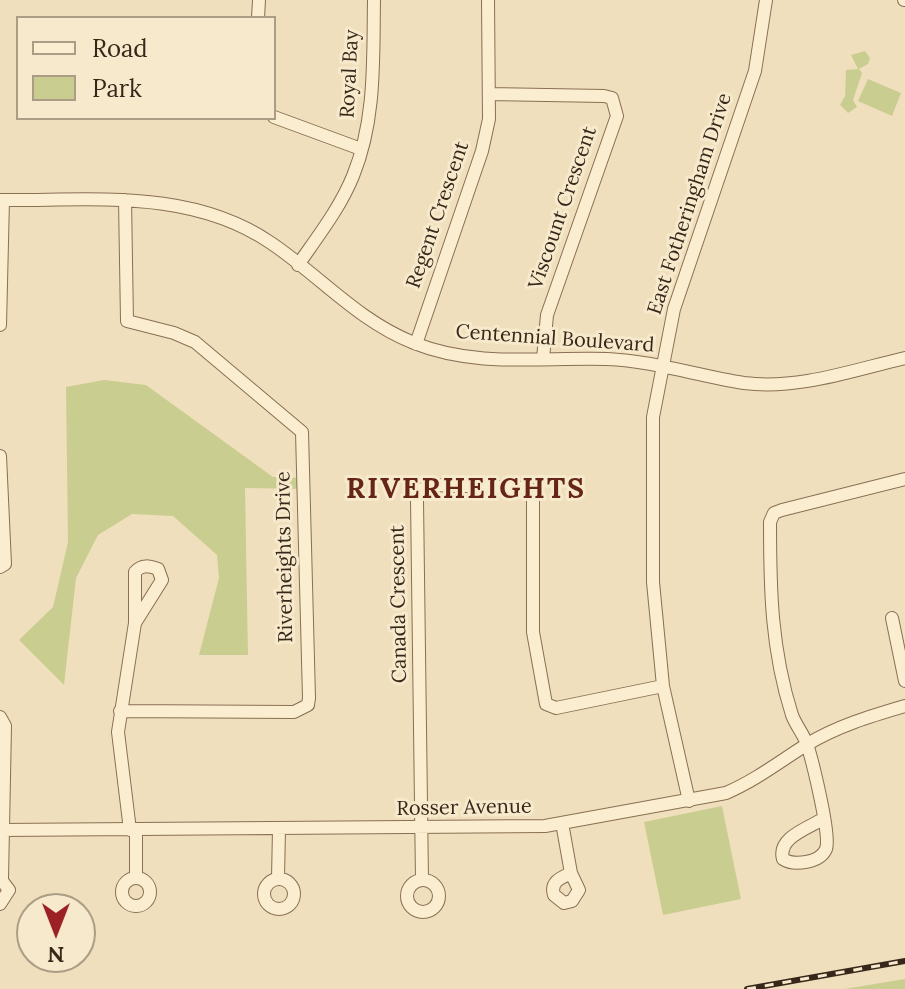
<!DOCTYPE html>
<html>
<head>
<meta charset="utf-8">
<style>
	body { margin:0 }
	#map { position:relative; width:905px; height:989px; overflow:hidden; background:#f0dfbc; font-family:Lora,serif }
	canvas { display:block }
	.legend { position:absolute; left:16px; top:16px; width:260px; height:104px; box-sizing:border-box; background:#f7eacc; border:2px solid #aa9c85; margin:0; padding:10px 14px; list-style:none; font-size:24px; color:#37271a }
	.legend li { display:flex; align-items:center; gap:16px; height:40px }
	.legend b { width:40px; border:2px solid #aa9c85 }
	.north { position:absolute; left:16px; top:893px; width:80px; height:80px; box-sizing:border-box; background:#f7eacc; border:2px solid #aa9c85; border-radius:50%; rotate:180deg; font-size:22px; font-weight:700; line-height:32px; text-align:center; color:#37271a }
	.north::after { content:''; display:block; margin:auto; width:28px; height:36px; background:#9b2125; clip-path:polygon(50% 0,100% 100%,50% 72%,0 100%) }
</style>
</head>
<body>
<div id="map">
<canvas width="905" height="989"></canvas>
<ul class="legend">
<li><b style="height:10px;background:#fbedcf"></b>Road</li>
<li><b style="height:22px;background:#c9ce90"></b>Park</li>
</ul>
<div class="north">N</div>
</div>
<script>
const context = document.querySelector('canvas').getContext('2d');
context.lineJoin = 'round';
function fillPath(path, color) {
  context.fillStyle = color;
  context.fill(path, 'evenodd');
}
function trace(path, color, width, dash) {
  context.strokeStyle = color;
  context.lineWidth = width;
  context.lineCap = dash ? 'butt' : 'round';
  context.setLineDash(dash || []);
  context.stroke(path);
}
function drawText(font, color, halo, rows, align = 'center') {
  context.font = font + ' Lora,serif';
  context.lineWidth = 6;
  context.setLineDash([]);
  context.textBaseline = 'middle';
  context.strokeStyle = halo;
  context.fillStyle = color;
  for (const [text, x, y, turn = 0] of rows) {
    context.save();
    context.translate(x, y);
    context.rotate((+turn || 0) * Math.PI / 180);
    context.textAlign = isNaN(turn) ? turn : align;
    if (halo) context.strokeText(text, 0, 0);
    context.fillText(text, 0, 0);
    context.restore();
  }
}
fillPath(new Path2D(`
	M865,51L870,58L868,64L859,69L862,73L853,100L857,107L848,113L840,105L845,96L846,70L858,69L851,55Z
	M868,79L901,93L892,116L858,101Z
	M104,380L146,385L273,477L303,478V489L245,488L248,655H199L219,578L217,555L173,516L132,514L98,535L76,578L64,685L19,640L53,607L68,542L66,387Z
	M722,806L741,899L663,915L644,822Z
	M905,979V989H844Z`), '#c9ce90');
const minor = new Path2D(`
	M904,0H905
	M258,18L259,0
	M489,94L604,96L612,98L617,116L547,315L543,359
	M274,117L361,149
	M0,200C92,201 190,188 271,243C320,276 358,321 414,343C476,368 542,357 607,359C654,361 698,376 744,383C798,390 853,370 905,358
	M298,265C318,236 340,208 353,176C376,120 373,59 374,0
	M0,325L3,200
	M416,344L482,151L489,119L488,0
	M0,456L5,564L0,567
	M892,618L905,681
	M120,711L294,712L308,705L309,698L302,432L195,342L174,333L127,321L125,200
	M0,717L5,726L2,879
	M689,801L663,686L653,582V417L674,309L755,71L766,0
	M823,819C808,828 777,838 783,859C794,866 820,863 826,849C831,836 813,764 808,747C805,736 796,726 792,715C771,649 770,589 770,522L774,513L782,510L905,479
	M562,823L571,873L579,890L572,901L564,903L554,895C550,882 560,878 571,873
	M0,830L545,826L726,793C756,780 779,762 806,745C837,726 871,716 905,706
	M130,830L118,732L135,623V572C142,564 149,566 158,569L162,580L135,623
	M136,830V878
	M122 892a14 14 0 1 1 28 0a14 14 0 1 1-28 0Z
	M0,878L9,890L0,904
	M278,878L279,829
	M264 894a15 15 0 1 1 30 0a15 15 0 1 1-30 0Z
	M422,880L417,500L421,490L431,485L529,488L533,496V632L546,704L556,708L663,686
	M407 896a16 16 0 1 1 32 0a16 16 0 1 1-32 0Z`);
trace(minor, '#896f54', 14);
trace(minor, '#fbedcf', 12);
const rail = new Path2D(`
	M747,989L905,961`);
trace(rail, '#37271a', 6);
trace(rail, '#f7eacc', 3, [9]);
drawText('20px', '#37271a', '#f7eacc', [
	["Royal Bay",350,74,-87],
	["East Fotheringham Drive",690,204,-72],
	["Viscount Crescent",563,208,-71],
	["Regent Crescent",438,215,-71],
	["Centennial Boulevard",555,339,4],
	["Riverheights Drive",285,557,-91],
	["Canada Crescent",399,604,-91],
	["Rosser Avenue",464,808,-1]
]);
context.letterSpacing = '2px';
drawText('bold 28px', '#662617', '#f7eacc', [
	["RIVERHEIGHTS",466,490]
]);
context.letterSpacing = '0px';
</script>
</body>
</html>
